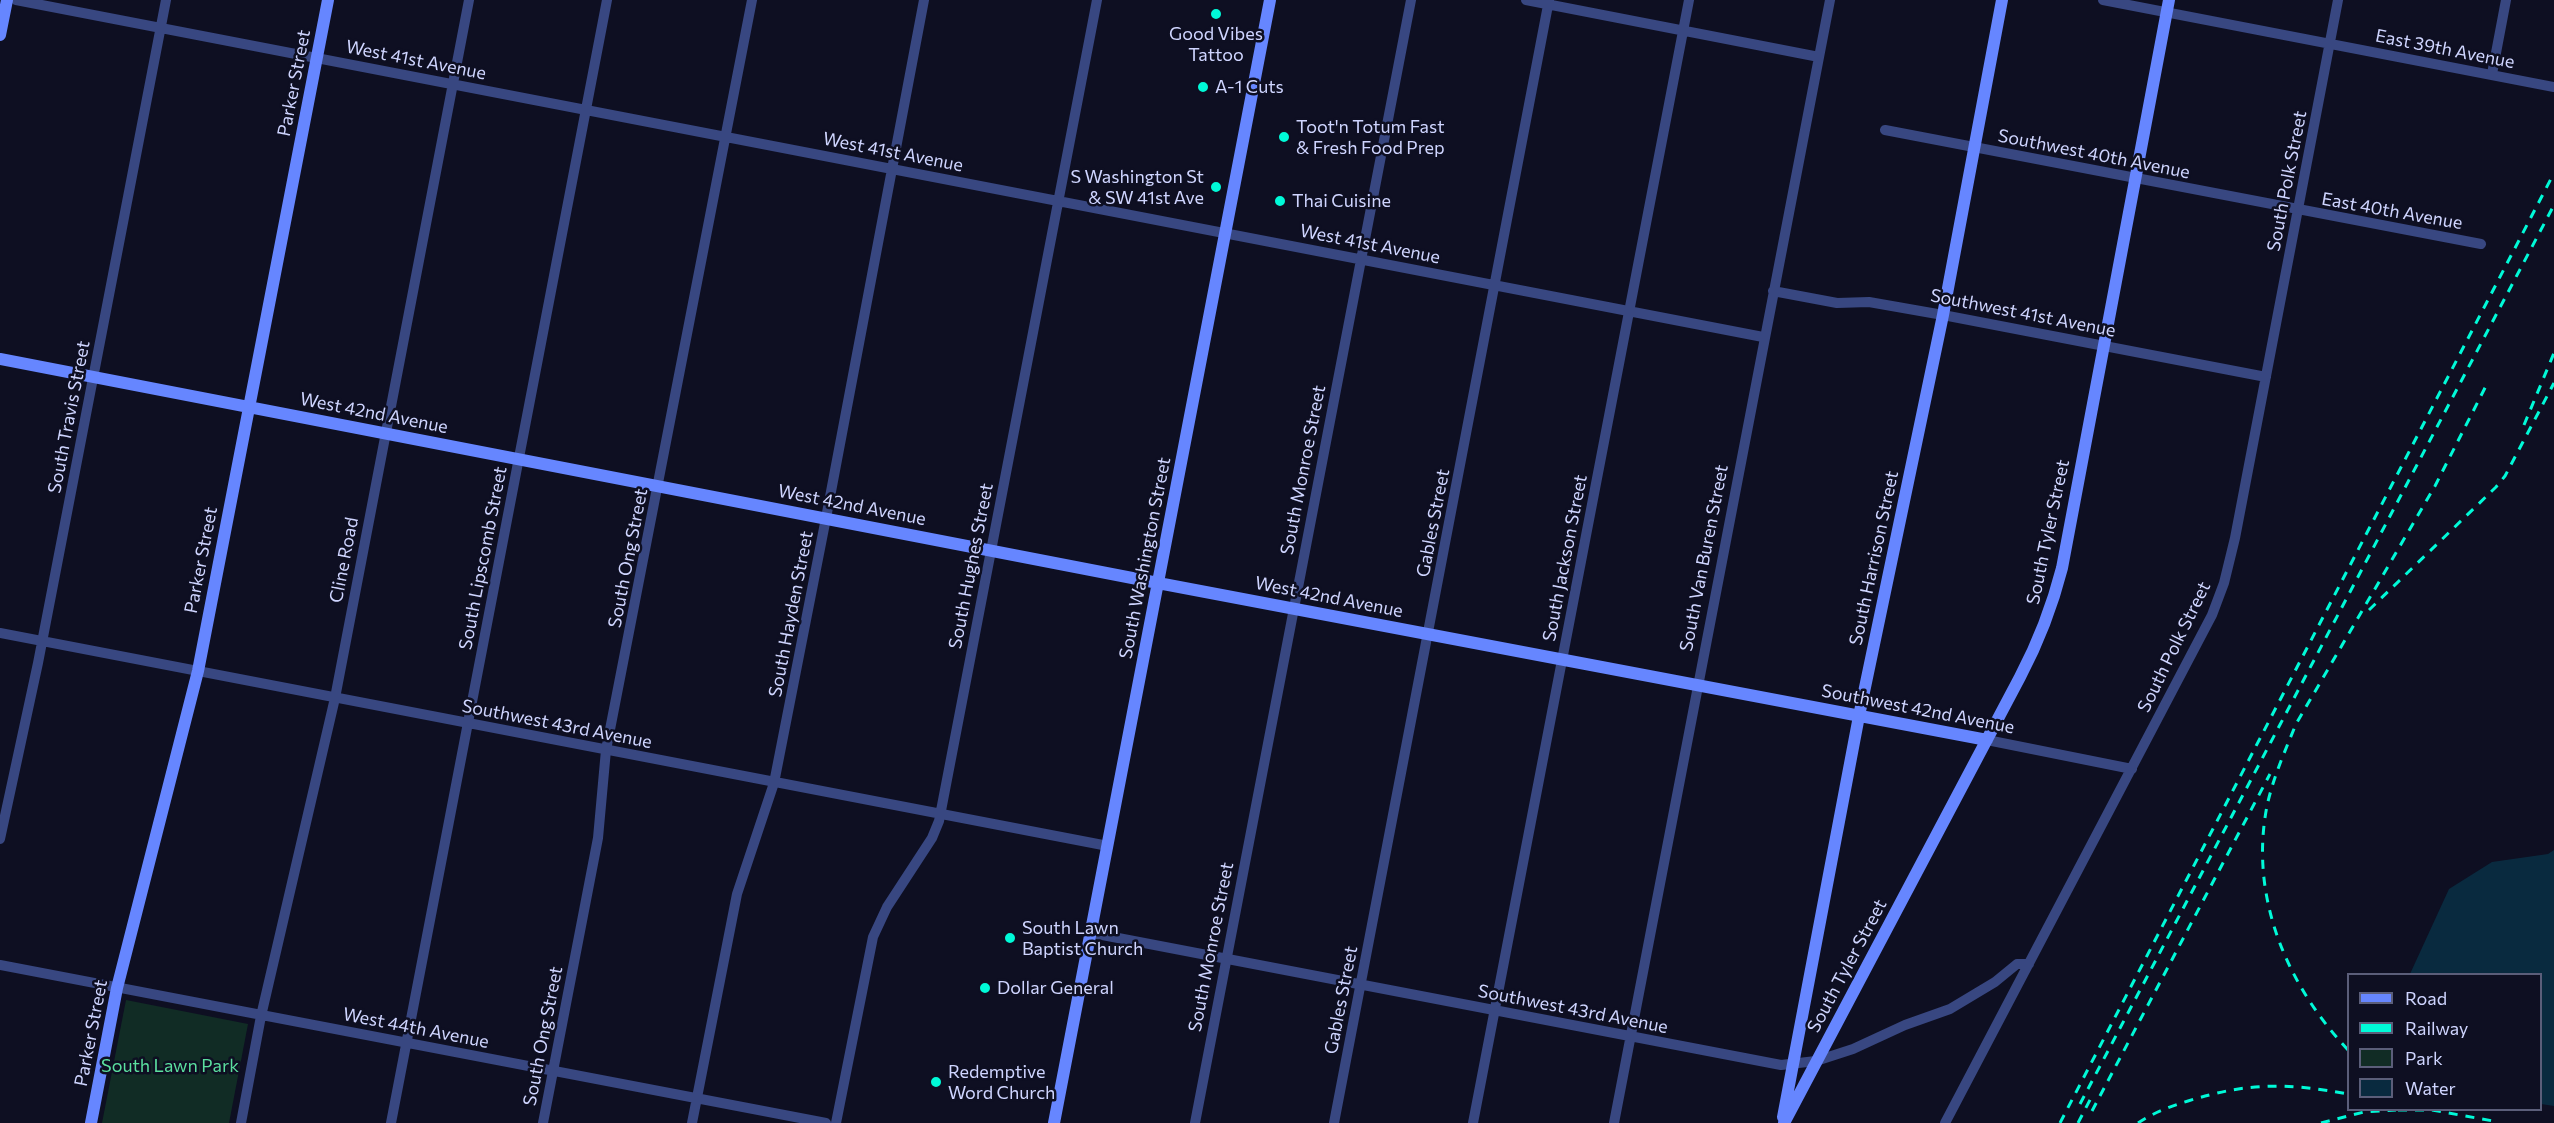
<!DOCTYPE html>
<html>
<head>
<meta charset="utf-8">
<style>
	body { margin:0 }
	#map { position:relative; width:2554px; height:1123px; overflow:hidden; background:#0e0f22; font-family:Commissioner,sans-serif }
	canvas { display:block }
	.legend { position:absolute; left:2347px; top:973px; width:195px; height:138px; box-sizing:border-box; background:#0e0f22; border:2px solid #5b5e7a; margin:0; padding:8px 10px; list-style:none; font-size:18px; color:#cfd5ff }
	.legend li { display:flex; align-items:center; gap:12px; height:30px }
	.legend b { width:30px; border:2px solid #5b5e7a }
</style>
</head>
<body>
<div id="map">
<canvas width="2554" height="1123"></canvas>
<ul class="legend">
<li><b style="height:8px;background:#6686ff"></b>Road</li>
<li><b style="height:8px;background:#00fad8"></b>Railway</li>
<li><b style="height:16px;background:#112c25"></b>Park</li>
<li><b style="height:16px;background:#092a3f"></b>Water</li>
</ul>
</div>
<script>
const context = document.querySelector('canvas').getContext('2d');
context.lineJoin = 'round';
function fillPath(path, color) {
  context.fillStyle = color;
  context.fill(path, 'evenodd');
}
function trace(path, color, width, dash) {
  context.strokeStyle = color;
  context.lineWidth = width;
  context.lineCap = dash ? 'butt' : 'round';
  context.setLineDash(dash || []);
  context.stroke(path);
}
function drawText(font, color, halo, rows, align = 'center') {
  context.font = font + ' Commissioner,sans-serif';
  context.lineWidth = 5;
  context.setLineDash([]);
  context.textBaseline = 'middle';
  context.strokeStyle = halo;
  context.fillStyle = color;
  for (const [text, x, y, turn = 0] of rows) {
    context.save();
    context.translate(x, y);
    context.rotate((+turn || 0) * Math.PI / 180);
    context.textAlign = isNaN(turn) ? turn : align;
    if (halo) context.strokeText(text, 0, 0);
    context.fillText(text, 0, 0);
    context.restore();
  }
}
fillPath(new Path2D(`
	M126,1000L248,1024L229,1123H102Z`), '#112c25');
fillPath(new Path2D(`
	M2554,850V1106L2541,1104L2540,974H2410L2449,889L2492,862L2548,854Z`), '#092a3f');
trace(new Path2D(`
	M16,0L1763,337
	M1526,0L1819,57
	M2103,0L2554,87
	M2492,74L2506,0
	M1885,130L2481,244
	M1773,291L1837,303L1869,302L1943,315L2266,377
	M0,633L1108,846
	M1987,740L2132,769
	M0,839L38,663L166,0
	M1092,933L1781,1065L1816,1061L1853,1049L1905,1025L1950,1009L1995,982L2017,964H2029
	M0,965L826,1123
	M241,1123L261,1016L335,698L469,0
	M391,1123L607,0
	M543,1123L598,838L606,750L752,0
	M692,1123L737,894L774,783L826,518L924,0
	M836,1123L873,937L887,907L932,838L939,821L1097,0
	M1195,1123L1411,0
	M1334,1123L1549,0
	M1473,1123L1689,0
	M1614,1123L1830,0
	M1945,1123L2212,615L2224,583L2235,538L2338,0`), '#384781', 10);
trace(new Path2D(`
	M0,35L7,0
	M0,359L1158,583L1987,740
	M1783,1117L1859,716L1943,315L2002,0
	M91,1123L117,988L198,671L328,0
	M1054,1123L1270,0
	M1784,1123L2020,677C2039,641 2052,607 2062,568L2169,0`), '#6686ff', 12);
trace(new Path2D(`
	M2524,425L2554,353
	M2369,610L2496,487L2505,476L2554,383
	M2348,1050C2287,985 2249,897 2267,806C2273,778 2285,751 2296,724L2435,486L2488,382
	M2080,1104L2554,205
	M2398,1110H2436
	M2432,1110L2493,1121
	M2092,1111L2270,774
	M2060,1123L2554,173
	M2078,1123L2091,1098
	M2138,1123C2153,1113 2171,1106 2188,1101C2249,1082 2287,1083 2348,1094
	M2321,1123L2364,1112L2396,1110`), '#00fad8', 3, [9, 8]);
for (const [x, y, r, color] of [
	[1216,14,6,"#00fad8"],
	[1203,87,6,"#00fad8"],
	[1284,137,6,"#00fad8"],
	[1216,187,6,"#00fad8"],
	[1280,201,6,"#00fad8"],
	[1010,938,6,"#00fad8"],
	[985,988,6,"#00fad8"],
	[936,1082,6,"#00fad8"]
]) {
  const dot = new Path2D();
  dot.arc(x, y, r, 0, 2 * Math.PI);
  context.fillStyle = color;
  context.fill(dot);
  trace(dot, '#0e0f22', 2);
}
drawText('18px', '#cfd5ff', '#0e0f22', [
	["Good Vibes",1216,34,"center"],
	["Tattoo",1216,55,"center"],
	["A-1 Cuts",1215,87],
	["Toot'n Totum Fast",1296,127],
	["& Fresh Food Prep",1296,148],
	["S Washington St",1204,177,"right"],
	["& SW 41st Ave",1204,198,"right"],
	["Thai Cuisine",1292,201],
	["South Lawn",1022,928],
	["Baptist Church",1022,949],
	["Dollar General",997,988],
	["Redemptive",948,1072],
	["Word Church",948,1093]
], 'left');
drawText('18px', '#cfd5ff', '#0e0f22', [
	["East 39th Avenue",2445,49,11],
	["West 41st Avenue",416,60,11],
	["Parker Street",294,83,-79],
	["West 41st Avenue",893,152,11],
	["Southwest 40th Avenue",2094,154,11],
	["South Polk Street",2287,181,-79],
	["East 40th Avenue",2392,211,10],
	["West 41st Avenue",1370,244,11],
	["Southwest 41st Avenue",2023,313,11],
	["West 42nd Avenue",374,413,11],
	["South Travis Street",69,417,-79],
	["South Monroe Street",1303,470,-79],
	["West 42nd Avenue",852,505,11],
	["Gables Street",1433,523,-79],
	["South Tyler Street",2048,532,-78],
	["South Lipscomb Street",483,558,-79],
	["South Ong Street",628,558,-79],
	["South Washington Street",1145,558,-79],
	["South Jackson Street",1565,558,-79],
	["South Van Buren Street",1704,558,-79],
	["South Harrison Street",1874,558,-78],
	["Parker Street",201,560,-79],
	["Cline Road",344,560,-79],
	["South Hughes Street",971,566,-79],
	["West 42nd Avenue",1329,597,11],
	["South Hayden Street",791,614,-79],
	["South Polk Street",2174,647,-64],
	["Southwest 42nd Avenue",1918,709,11],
	["Southwest 43rd Avenue",557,724,11],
	["South Monroe Street",1211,947,-79],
	["South Tyler Street",1847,966,-62],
	["Gables Street",1341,1000,-79],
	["Southwest 43rd Avenue",1573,1009,11],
	["West 44th Avenue",416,1028,11],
	["Parker Street",91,1033,-79],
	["South Ong Street",543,1036,-79]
]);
drawText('18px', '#5bdf9f', '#0e0f22', [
	["South Lawn Park",170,1066]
]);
</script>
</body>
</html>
